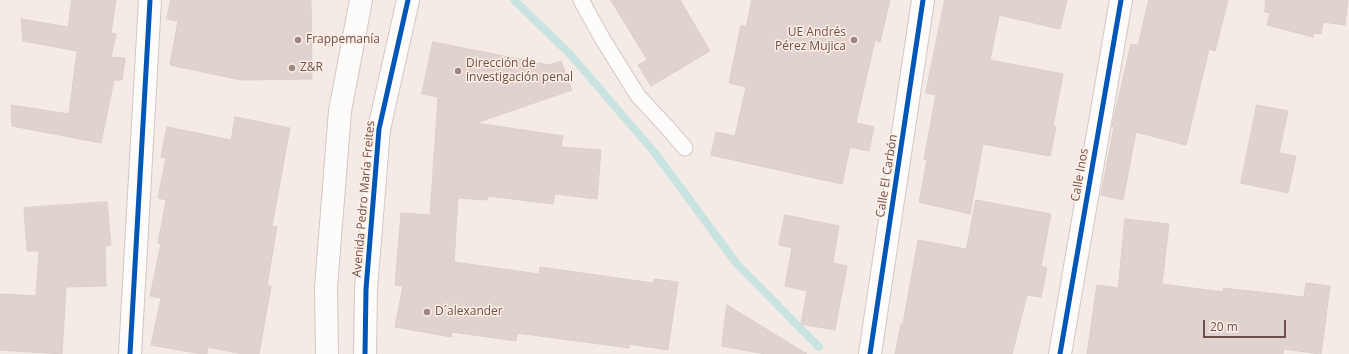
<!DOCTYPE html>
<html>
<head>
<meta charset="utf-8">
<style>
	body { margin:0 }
	#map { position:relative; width:1349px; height:354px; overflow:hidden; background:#f4ebe6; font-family:"Open Sans",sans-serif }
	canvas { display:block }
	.scale { position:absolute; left:1203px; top:320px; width:83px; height:18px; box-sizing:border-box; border:2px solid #6e4f4a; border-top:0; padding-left:5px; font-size:12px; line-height:14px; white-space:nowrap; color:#6e4f4a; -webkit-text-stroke:3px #fdefe6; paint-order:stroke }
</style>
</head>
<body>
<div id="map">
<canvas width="1349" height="354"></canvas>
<div class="scale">20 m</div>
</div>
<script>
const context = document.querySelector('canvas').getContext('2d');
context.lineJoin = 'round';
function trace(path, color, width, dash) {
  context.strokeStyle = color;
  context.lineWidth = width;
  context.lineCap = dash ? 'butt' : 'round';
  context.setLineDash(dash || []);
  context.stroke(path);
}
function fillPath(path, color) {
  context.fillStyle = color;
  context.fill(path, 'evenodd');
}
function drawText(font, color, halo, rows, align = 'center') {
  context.font = font + ' "Open Sans",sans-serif';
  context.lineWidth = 3;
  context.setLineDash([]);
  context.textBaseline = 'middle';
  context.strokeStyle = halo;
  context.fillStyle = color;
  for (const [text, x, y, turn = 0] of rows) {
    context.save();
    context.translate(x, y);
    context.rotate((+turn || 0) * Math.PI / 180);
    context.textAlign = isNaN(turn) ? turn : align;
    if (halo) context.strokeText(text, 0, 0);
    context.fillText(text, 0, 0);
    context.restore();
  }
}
trace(new Path2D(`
	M514,0L570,54L655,153L737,264L819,347`), '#c9e4e0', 8);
const building = new Path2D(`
	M72,0H116L111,33L116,34L111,57L125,58L122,80H114L101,143L12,126L11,105L69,114L77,51L23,41L21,19L68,27Z
	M171,0H311L312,79L241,80L170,65L178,21L167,19Z
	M611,0H680L710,51L651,86L638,65L647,60Z
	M752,0H890L880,42L875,40L856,123L874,127L869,151L850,147L842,184L711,155L716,132L735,136L746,87L729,83L741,25L746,27Z
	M945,0H1067L1060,29L999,15L990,60L1063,74L1053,126L1056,127L1050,156L983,144L970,214L919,202L927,160L924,159L936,95L926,93Z
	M1149,0H1228L1215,51L1209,49L1186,145L1136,132L1123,200L1101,195L1114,126H1112L1131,44L1138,45Z
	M1266,0H1348L1345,25L1323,22L1321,34L1314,33L1313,37L1267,25L1270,13L1265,12Z
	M433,42L549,65L561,61L572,90L476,123L563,136L561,147L601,150L597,199L555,194L553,204L488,196L487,200L458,198L454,262L539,274L540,267L653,283L654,279L678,282L668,350L629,344V348L517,333L516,341L452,332L451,337L395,327L403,286L395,285L401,213L430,215L438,97L422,94Z
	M1257,105L1288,111L1279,153L1296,156L1288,193L1241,183Z
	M235,117L290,128L272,226L277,227L267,285L271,286L259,354H242L208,347L207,354H202L151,345L161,298L150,296L161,244L158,243L166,200L158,198L166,158L161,157L167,127L231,140Z
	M976,200L1051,214L1041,266L1047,268L1041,297L1027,295L1012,354H895L901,324H903L918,240L966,249Z
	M107,202L111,245L105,246L106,286L66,287L62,354L0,350V294L36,296L39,251H27L24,208Z
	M785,215L839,226L833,263L847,266L835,330L801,324L807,291L785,286L792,248L779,245Z
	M1125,219L1169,224L1162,284L1223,292V288L1304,297L1306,283L1330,286L1321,354L1284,349L1283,354H1087L1097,285L1118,288Z
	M727,305L807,354H765L722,346Z`);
fillPath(building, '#e0d3cf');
trace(building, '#dccdc9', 1);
const lane = new Path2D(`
	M581,0L602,38L638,96L666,126L685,148`);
const street = new Path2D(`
	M130,354L150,0
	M870,354L923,0
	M1060,354L1121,0`);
const secondary = new Path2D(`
	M327,354L326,287L340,111L361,0
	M365,354L366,289L379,129L408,0`);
trace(lane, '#d2c6c2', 17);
trace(street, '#d2c6c2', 24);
trace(secondary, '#d3c7c3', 24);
trace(lane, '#fdfcfb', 15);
trace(street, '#fdfcfb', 22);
trace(secondary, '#fdfcfb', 22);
trace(new Path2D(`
	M130,354L150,0
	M365,354L366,289L379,129L408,0
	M870,354L923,0
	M1060,354L1121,0`), '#0057b8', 5);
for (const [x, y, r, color] of [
	[298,40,4,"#9d8681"],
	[854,40,4,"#9d8681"],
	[292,68,4,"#9d8681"],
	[458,71,4,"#9d8681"],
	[427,312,4,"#9d8681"]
]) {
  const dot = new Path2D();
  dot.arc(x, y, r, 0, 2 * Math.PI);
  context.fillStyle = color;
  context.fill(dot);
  trace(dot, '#fdefe6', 1.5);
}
drawText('12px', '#6e4f4a', '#fdefe6', [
	["UE Andrés",846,33,"right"],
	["Pérez Mujica",846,47,"right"],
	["Frappemanía",306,40],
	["Dirección de",466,64],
	["investigación penal",466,78],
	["Z&R",300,68],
	["D´alexander",435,312]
], 'left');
drawText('12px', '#6e4f4a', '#fdefe6', [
	["Calle Inos",1080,175,-80],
	["Calle El Carbón",887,176,-81],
	["Avenida Pedro María Freites",364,199,-85]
]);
</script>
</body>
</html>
